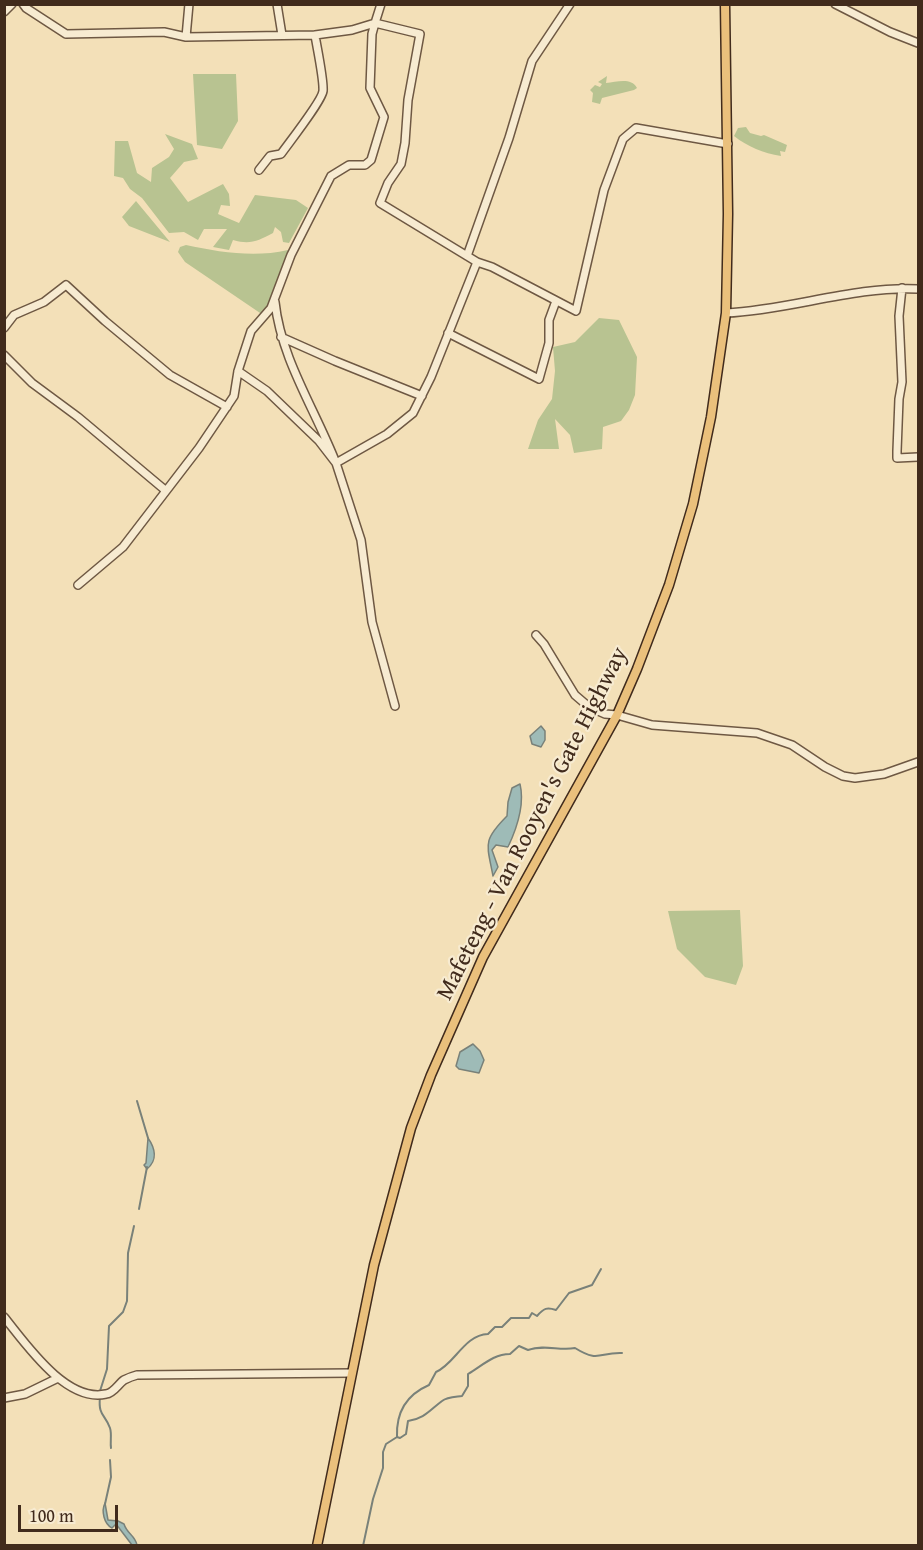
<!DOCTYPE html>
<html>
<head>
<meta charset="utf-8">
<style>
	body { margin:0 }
	#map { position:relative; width:923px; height:1550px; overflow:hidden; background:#f3e0b8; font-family:"Gentium Book Plus",serif }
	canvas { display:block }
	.frame { position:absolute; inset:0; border:6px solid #412b1c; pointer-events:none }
	.scale { position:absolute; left:18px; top:1505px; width:100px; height:27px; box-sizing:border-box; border:3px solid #412b1c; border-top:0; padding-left:8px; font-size:18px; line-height:21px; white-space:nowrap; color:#412b1c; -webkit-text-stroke:4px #f7ebd1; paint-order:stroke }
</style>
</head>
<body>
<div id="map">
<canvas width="923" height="1550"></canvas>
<div class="frame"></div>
<div class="scale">100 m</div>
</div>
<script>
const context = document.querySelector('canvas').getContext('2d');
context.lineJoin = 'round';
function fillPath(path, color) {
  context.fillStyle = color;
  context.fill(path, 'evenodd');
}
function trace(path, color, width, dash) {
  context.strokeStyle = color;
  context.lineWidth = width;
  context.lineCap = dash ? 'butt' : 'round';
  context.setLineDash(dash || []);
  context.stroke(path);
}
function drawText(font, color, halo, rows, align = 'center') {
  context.font = font + ' "Gentium Book Plus",serif';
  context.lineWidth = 4.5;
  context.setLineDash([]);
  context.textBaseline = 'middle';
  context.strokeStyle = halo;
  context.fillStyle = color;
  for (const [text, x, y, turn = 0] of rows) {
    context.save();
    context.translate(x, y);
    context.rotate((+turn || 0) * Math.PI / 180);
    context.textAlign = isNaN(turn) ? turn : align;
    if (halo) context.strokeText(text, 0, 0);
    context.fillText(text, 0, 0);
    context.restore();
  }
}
fillPath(new Path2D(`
	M193,74H236L238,121L222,149L197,145Z
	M607,76L606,83C617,82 631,77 637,88L634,90L602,98L600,104L592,102L593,93L590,90L595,85L600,87L602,84L598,82Z
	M746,127L750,133L761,136L764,135L787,145L785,152L780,151L781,156C763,153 748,147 734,136L738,128Z
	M165,134L192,144L198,159L184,162L170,178L188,202L223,184L229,194L230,206L221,205L218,214L239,223L255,195L296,200L308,208L289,243L283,242L281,232L275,227L273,233C258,241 250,245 233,240L229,250L213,247L227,229H204L198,240L184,232L169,233L142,198L130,189L123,178L114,176L115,141H128L137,173L151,182L152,168L169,157L174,149Z
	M136,201L170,242L129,226L122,217Z
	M186,245C219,252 254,258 288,250L272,301L263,315L185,262L178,252L180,247Z
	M599,318L619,320L637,357L635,395L629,410L621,421L603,427L602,449L574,453L570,435L555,419L559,449H528L538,420L552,399L555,371L553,347L575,342Z
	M740,910L743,966L736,985L705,977L677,949L668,911Z`), '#b8c391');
const water = new Path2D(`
	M541,726L545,731V740L541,747L532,744L530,736Z
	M520,784C525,805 517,828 508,847L496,845L492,850L498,867L493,876C487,844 482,841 507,816L508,802L512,788Z
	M473,1044L480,1051L484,1060L479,1073L459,1069L456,1066L460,1052Z
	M148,1138C155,1148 158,1160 147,1169L144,1165L146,1163Z
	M105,1503L108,1520L118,1521L124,1524C127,1534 135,1535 137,1545H132L116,1524L112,1528C104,1524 101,1511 105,1503Z`);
fillPath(water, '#9ebbb7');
trace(water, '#798179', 1.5);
trace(new Path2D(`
	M137,1101L148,1138
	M139,1209L147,1167
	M100,1391L107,1369L109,1326L123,1312L127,1301L128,1253L134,1226
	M100,1397C98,1416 105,1414 110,1428C112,1434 110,1442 111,1448
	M397,1437L400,1438L406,1434L408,1421C424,1419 430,1410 442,1401C447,1397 455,1397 462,1396L468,1386V1374C482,1366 493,1354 510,1354L519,1346L528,1350C545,1344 559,1351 575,1348C599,1363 599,1352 622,1353
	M105,1504L111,1477L110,1460
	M363,1546L373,1499L383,1468V1452L386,1444L397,1437C396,1413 406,1395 429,1385L436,1372C455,1364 464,1335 488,1334L495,1327H502L511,1318H529L532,1313L537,1316C544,1308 547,1307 556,1310L569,1293L592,1285L601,1269`), '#798179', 2);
const minor = new Path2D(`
	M23,4L26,8L66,34L164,32L186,37L315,35L352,30L375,23L381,4
	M277,4L282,35
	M835,4L890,32L918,43
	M4,12L12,4
	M186,37L189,4
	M259,170L270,156L281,154C288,144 322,101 323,91C324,80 317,48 315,35
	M467,256L509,138L532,61L570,4
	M902,288L899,316L902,382L899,399L897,451V458L918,457
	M275,302C281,359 315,409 336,463L387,434L413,413L431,377L477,262
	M726,313C791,310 853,286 918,289
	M4,328L14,315L44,302L66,285L105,321L170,375L227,407
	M448,333L539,379L549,343V320L556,301
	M281,337L335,361L422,396
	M4,355L32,383L78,417L165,490
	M238,371L267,391L319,441L336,463L361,540L372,622L395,706
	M78,585L123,547L199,448L234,396L238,371L251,331L271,308L291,255L331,176L349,165H365L371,160L384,117L370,88L372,34L375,23L420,34L408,100L405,143L401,164L388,183L380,203L477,262L492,267L576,311L604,190L623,139L636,128L728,144
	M536,635L544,644L575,695L589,707L605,714L617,715L652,725L757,733L792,745L825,767L843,776L855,778L884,774L918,762
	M4,1317C26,1344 66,1403 106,1394C114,1393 118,1384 124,1380C128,1378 133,1376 137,1375L351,1373
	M4,1398L25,1394L58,1378`);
const major = new Path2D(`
	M317,1546L374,1265L411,1128L431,1075L483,957L617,715L637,669L669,585L693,504L711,417L726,313L728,214L725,4`);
trace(minor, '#6e5843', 10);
trace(major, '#412b1c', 11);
trace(minor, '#f7ebd1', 7);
trace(major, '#eac07c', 8);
drawText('24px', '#412b1c', '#f7ebd1', [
	["Mafeteng - Van Rooyen's Gate Highway",533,824,-63]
]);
</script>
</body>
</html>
